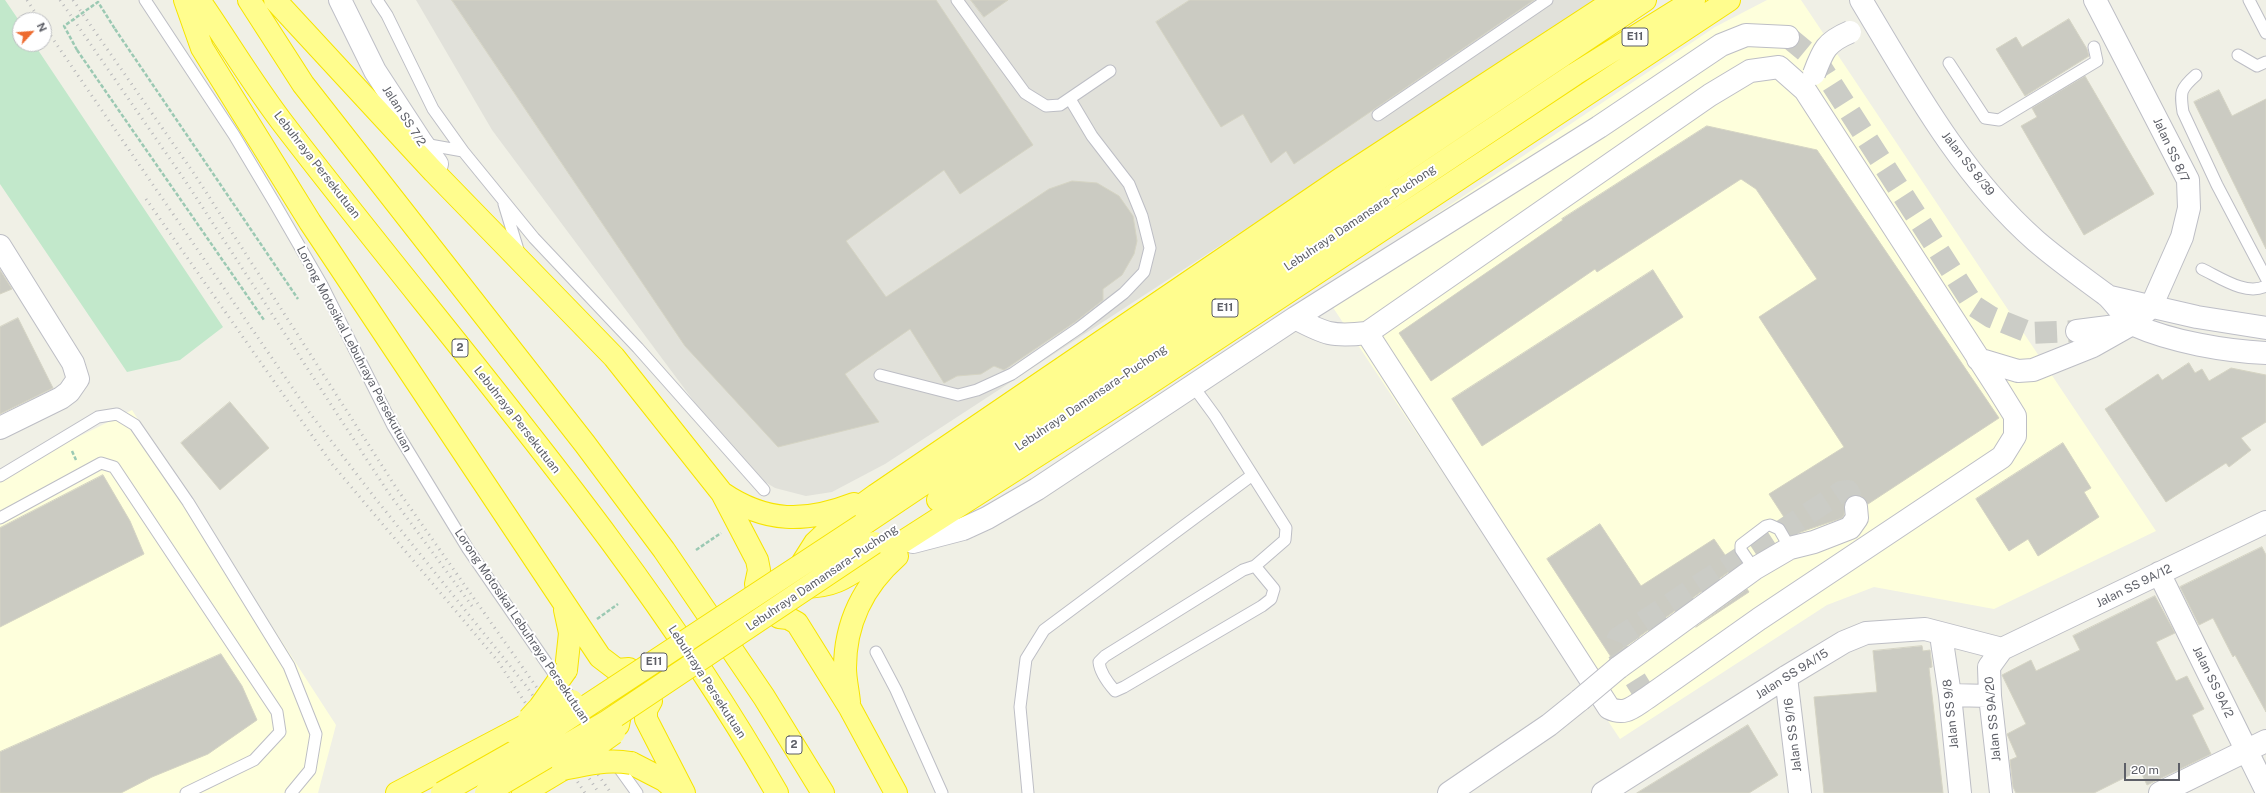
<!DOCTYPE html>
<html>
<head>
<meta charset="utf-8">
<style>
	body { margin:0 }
	#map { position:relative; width:2266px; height:793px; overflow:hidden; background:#f0f0e6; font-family:"Public Sans",sans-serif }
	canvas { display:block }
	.north { position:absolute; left:12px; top:12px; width:40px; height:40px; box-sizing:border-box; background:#fff; border:1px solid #bebfc2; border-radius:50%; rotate:64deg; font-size:11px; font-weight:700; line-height:16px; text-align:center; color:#5d5f67 }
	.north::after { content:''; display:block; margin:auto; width:14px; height:18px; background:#ed6b2f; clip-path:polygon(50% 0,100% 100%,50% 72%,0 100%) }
	.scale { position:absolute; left:2124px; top:763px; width:56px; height:18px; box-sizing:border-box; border:2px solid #5d5f67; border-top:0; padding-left:5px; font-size:12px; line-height:14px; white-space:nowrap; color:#5d5f67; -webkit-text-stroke:3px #fff; paint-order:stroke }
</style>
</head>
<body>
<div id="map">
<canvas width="2266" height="793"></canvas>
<div class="north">N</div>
<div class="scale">20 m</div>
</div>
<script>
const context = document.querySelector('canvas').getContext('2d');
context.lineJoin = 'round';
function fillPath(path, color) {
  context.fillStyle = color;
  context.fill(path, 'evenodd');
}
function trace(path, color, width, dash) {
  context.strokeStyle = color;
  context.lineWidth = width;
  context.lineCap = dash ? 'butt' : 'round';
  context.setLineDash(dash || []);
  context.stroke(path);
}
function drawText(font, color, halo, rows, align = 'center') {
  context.font = font + ' "Public Sans",sans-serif';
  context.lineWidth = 4;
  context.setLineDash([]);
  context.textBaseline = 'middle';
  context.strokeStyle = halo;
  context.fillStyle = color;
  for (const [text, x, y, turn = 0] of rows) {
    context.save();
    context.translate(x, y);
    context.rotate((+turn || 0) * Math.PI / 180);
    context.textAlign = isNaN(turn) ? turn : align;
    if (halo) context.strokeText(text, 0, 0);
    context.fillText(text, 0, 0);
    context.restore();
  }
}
fillPath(new Path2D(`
	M1767,0H1801L2156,531L1994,609L1874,587L1827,605L1620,739L1322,291L1715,27Z
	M132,410L336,725L318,793H0V476Z`), '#feffdc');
fillPath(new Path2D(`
	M416,0H1597L885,464L832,492L806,496L775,488L745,470L492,130Z`), '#e1e1da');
fillPath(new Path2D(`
	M0,0H5L20,22V44H34L223,327L180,360L127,372L0,184Z`), '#c2e8cb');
const building = new Path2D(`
	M452,0H936L1033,145L960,194L944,170L846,241L886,297L1049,189L1072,181L1097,183L1119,196L1133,216L1137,241L1134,254L1122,275L1103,289V300L1075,322L1004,370L994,366L981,374L957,376L944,383L910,329L845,374L879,422L778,447L685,346Z
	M971,0H1008L984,17Z
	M1190,0H1534L1294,164L1286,151L1271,163L1243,114L1221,127L1156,22Z
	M2069,19L2087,49L2089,56L2025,96L1996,49L2016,37L2022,47Z
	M2085,76L2154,194L2084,235L2021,126L2037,117L2032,108Z
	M2219,90L2232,116L2266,99V249L2194,102Z
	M1707,126L1817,150L1999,418L1868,504L1861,496L1849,497L1845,502L1844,515L1842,518L1795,534L1769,494L1844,447L1759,317L1817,279L1756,189L1741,179L1597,272L1595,269L1431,381L1399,333L1563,220L1562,219Z
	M0,270L12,289L0,294Z
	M1653,270L1683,317L1482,446L1452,399Z
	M18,318L53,388L0,414V327Z
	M2189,363L2195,373L2202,369L2209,381L2231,368L2266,375V422L2241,438L2251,450L2229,467L2226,463L2166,502L2105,409L2158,374L2162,380Z
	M230,402L269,448L220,490L181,443Z
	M2063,443L2091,488L2084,492L2099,517L2038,556L2028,539L2009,551L1976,499Z
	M103,475L130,521L144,554L0,627V528Z
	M1600,524L1641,586L1714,539L1734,568L1611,657L1547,559Z
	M2262,547L2266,555V712L2235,655L2233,657L2213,618L2199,625L2180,587Z
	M1747,589L1749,592L1696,627Z
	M2155,596L2175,633L2156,642L2176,681L2187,676L2204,709L2192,715L2211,754L2147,785L2140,770L2094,793H2016L2013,787L2010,760L2017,757L2007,734L2026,724L2002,675L2031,660L2036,671L2080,650L2073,636Z
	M1922,646L1923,651L1930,650L1932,667L1929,668L1943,793H1824L1814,697L1877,692L1873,651Z
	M221,654L242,686L257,720L208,754L152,777L121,793H0V752Z
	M1748,725L1778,775L1749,793H1637Z`);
fillPath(building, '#cbcbc2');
trace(building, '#d5d4c4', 1);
trace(new Path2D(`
	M1788,37L1817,61L1974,306L1991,317L2031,333L2077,331
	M1647,698L1617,650L1615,646L1618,638L1841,492L1848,491L1856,507`), '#cbccc6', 22, [22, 11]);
const lane = new Path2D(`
	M145,0L234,135L274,202L322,285L393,426L468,549L595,733
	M377,0L387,15L433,109L463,151L534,238L638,348L764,490
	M957,0L1025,93L1046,106L1060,105L1110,71
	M2249,0L2266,33
	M2238,55L2257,66L2266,62
	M1949,63L1985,118L1999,120L2097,61L2094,47
	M2196,75C2180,89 2180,92 2183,112L2217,185L2266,278
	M1378,115L1547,0
	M424,144L463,151
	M504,204L519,253
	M2202,269C2221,278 2246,296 2266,286
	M880,375L958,395L977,390L1012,374L1079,328L1124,293L1144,272L1150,248L1142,216L1129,184L1092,136L1070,99
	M1193,386L1215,416L1286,528L1285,540L1255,566L1243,570L1105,656L1099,662C1100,673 1108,683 1115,691L1124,687L1262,606L1271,599L1274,589L1255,566
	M0,476L98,417L117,414L135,425L188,502L289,666L316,734L310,770L291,793
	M0,518L101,463L114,467L277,712L280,732L254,760L186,793
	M1754,569L1741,550V545L1766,526L1770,525L1779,529L1790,548
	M876,652L896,690L942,793
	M614,761L637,793
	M1028,793L1020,707L1026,659L1044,630L1251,476`);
const street = new Path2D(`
	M1779,67L1805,90L1997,387L2015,416V436L2002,457L1759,619L1647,698C1633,707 1625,716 1609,708L1367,333L1710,95L1750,71Z
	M0,246L73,363L78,379L69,392L61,398L0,428
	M1295,318L1599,127L1721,45L1746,35L1788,37
	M2077,331L2124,325
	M1978,359L2018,371L2033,370L2093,346L2132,324L2151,307L2182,237L2189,208L2188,180L2095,0
	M913,542L963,529L987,518L1037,489L1295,318C1325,334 1332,337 1367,333
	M2159,573L2266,790
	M1941,635L1950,695L1960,793
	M1618,668L1754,569L1790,548L1814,542L1850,528L1857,518L1856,507
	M1786,677L1800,793
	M1950,695L1990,696
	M1449,793L1549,725L1580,700
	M1603,793L1786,677L1844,642L1866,633L1925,629L2002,649
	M2001,793L1990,696L1989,667L2002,649L2266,522
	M2160,793L2266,741`);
const secondary = new Path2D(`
	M340,0L375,71L422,143L437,164
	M1861,0C1912,85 1961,175 2036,241C2058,260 2082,277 2105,294C2114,300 2127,322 2134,325C2172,342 2225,351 2266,353
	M2110,297L2197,317L2266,328`);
const highway = new Path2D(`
	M185,0L202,48L310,222L600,657L617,670L629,669L618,725
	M199,0C228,42 254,86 285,126C453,345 640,552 777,793
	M249,0L303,84L585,444L664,550L764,697L823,793
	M275,0L434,172L614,357L722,493L757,560L759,570L756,584C782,586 813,591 837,581C847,577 856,570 865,566L1141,389L1729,0
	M722,493C766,523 805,523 854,504
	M938,500L1575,74L1694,0
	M862,525L1645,0
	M565,610L570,633L566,670
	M630,697L651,701L646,710V719L684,793
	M849,702C848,691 845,679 845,668C845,623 864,585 897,556
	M631,763L664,780L679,793
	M397,793L513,732
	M523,793L563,769
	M896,793L850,708L797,623L788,618L779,617L794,586L803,562L815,543L832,527L876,495L1342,178L1615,0`);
trace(lane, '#bdbec5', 13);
trace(street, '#bdbec5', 24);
trace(secondary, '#bebfc7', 24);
trace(highway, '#f6e400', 24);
trace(new Path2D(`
	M115,29L298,299
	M77,50L264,320
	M72,451L76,460
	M696,550L721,533
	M597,619L618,604`), '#9bc9b3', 2.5, [4, 2]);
trace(lane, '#fff', 11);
trace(street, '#fff', 22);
trace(secondary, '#fff', 22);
trace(highway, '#fffd8e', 22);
trace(new Path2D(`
	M27,0L40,20
	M60,0L186,182L388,492L472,606
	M73,0L195,175L397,489L611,793
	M44,26L309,412L375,498L527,687L599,793
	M146,199L332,464L497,660L585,793`), '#b8b8ba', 3, [1, 5]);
const streetBridge = new Path2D(`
	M1814,74C1823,50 1826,42 1850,32
	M1580,700L1618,668`);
const highwayBridge = new Path2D(`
	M529,719L540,707L566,670
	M513,732L572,701
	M572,763L614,733
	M563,769C586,764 607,759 631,763
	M442,793L532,742L862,525
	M486,793L608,721L874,543`);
trace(streetBridge, '#bdbec5', 24, []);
trace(highwayBridge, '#f6e400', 24, []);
trace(new Path2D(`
	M77,50L64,26L98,2L115,29`), '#9bc9b3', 2.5, [4, 2]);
trace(streetBridge, '#fff', 22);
trace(highwayBridge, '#fffd8e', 22);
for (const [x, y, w] of [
	[1635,37,26],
	[1225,308,26],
	[460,348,16],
	[654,662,26],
	[794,745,16]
]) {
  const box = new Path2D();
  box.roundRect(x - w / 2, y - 9, w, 18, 3);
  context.fillStyle = '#fff';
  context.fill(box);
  trace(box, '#5d5f67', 1);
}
drawText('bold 11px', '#5d5f67', null, [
	["E11",1635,37],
	["E11",1225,308],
	["2",460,348],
	["E11",654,662],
	["2",794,745]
]);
drawText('12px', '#5d5f67', '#fff', [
	["Jalan SS 7/2",404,116,57],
	["Jalan SS 8/7",2171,150,65],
	["Jalan SS 8/39",1968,164,52],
	["Lebuhraya Persekutuan",317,165,52],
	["Lebuhraya Damansara–Puchong",1360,218,-34],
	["Lorong Motosikal Lebuhraya Persekutuan",354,349,62],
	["Lebuhraya Damansara–Puchong",1091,398,-34],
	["Lebuhraya Persekutuan",517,420,52],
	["Lebuhraya Damansara–Puchong",822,578,-34],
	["Jalan SS 9A/12",2134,586,-26],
	["Lorong Motosikal Lebuhraya Persekutuan",522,626,56],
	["Jalan SS 9A/15",1792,674,-32],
	["Lebuhraya Persekutuan",707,682,57],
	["Jalan SS 9A/2",2213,682,64],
	["Jalan SS 9/8",1951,714,-96],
	["Jalan SS 9A/20",1993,719,-95],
	["Jalan SS 9/16",1793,735,-97]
]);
</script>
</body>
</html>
